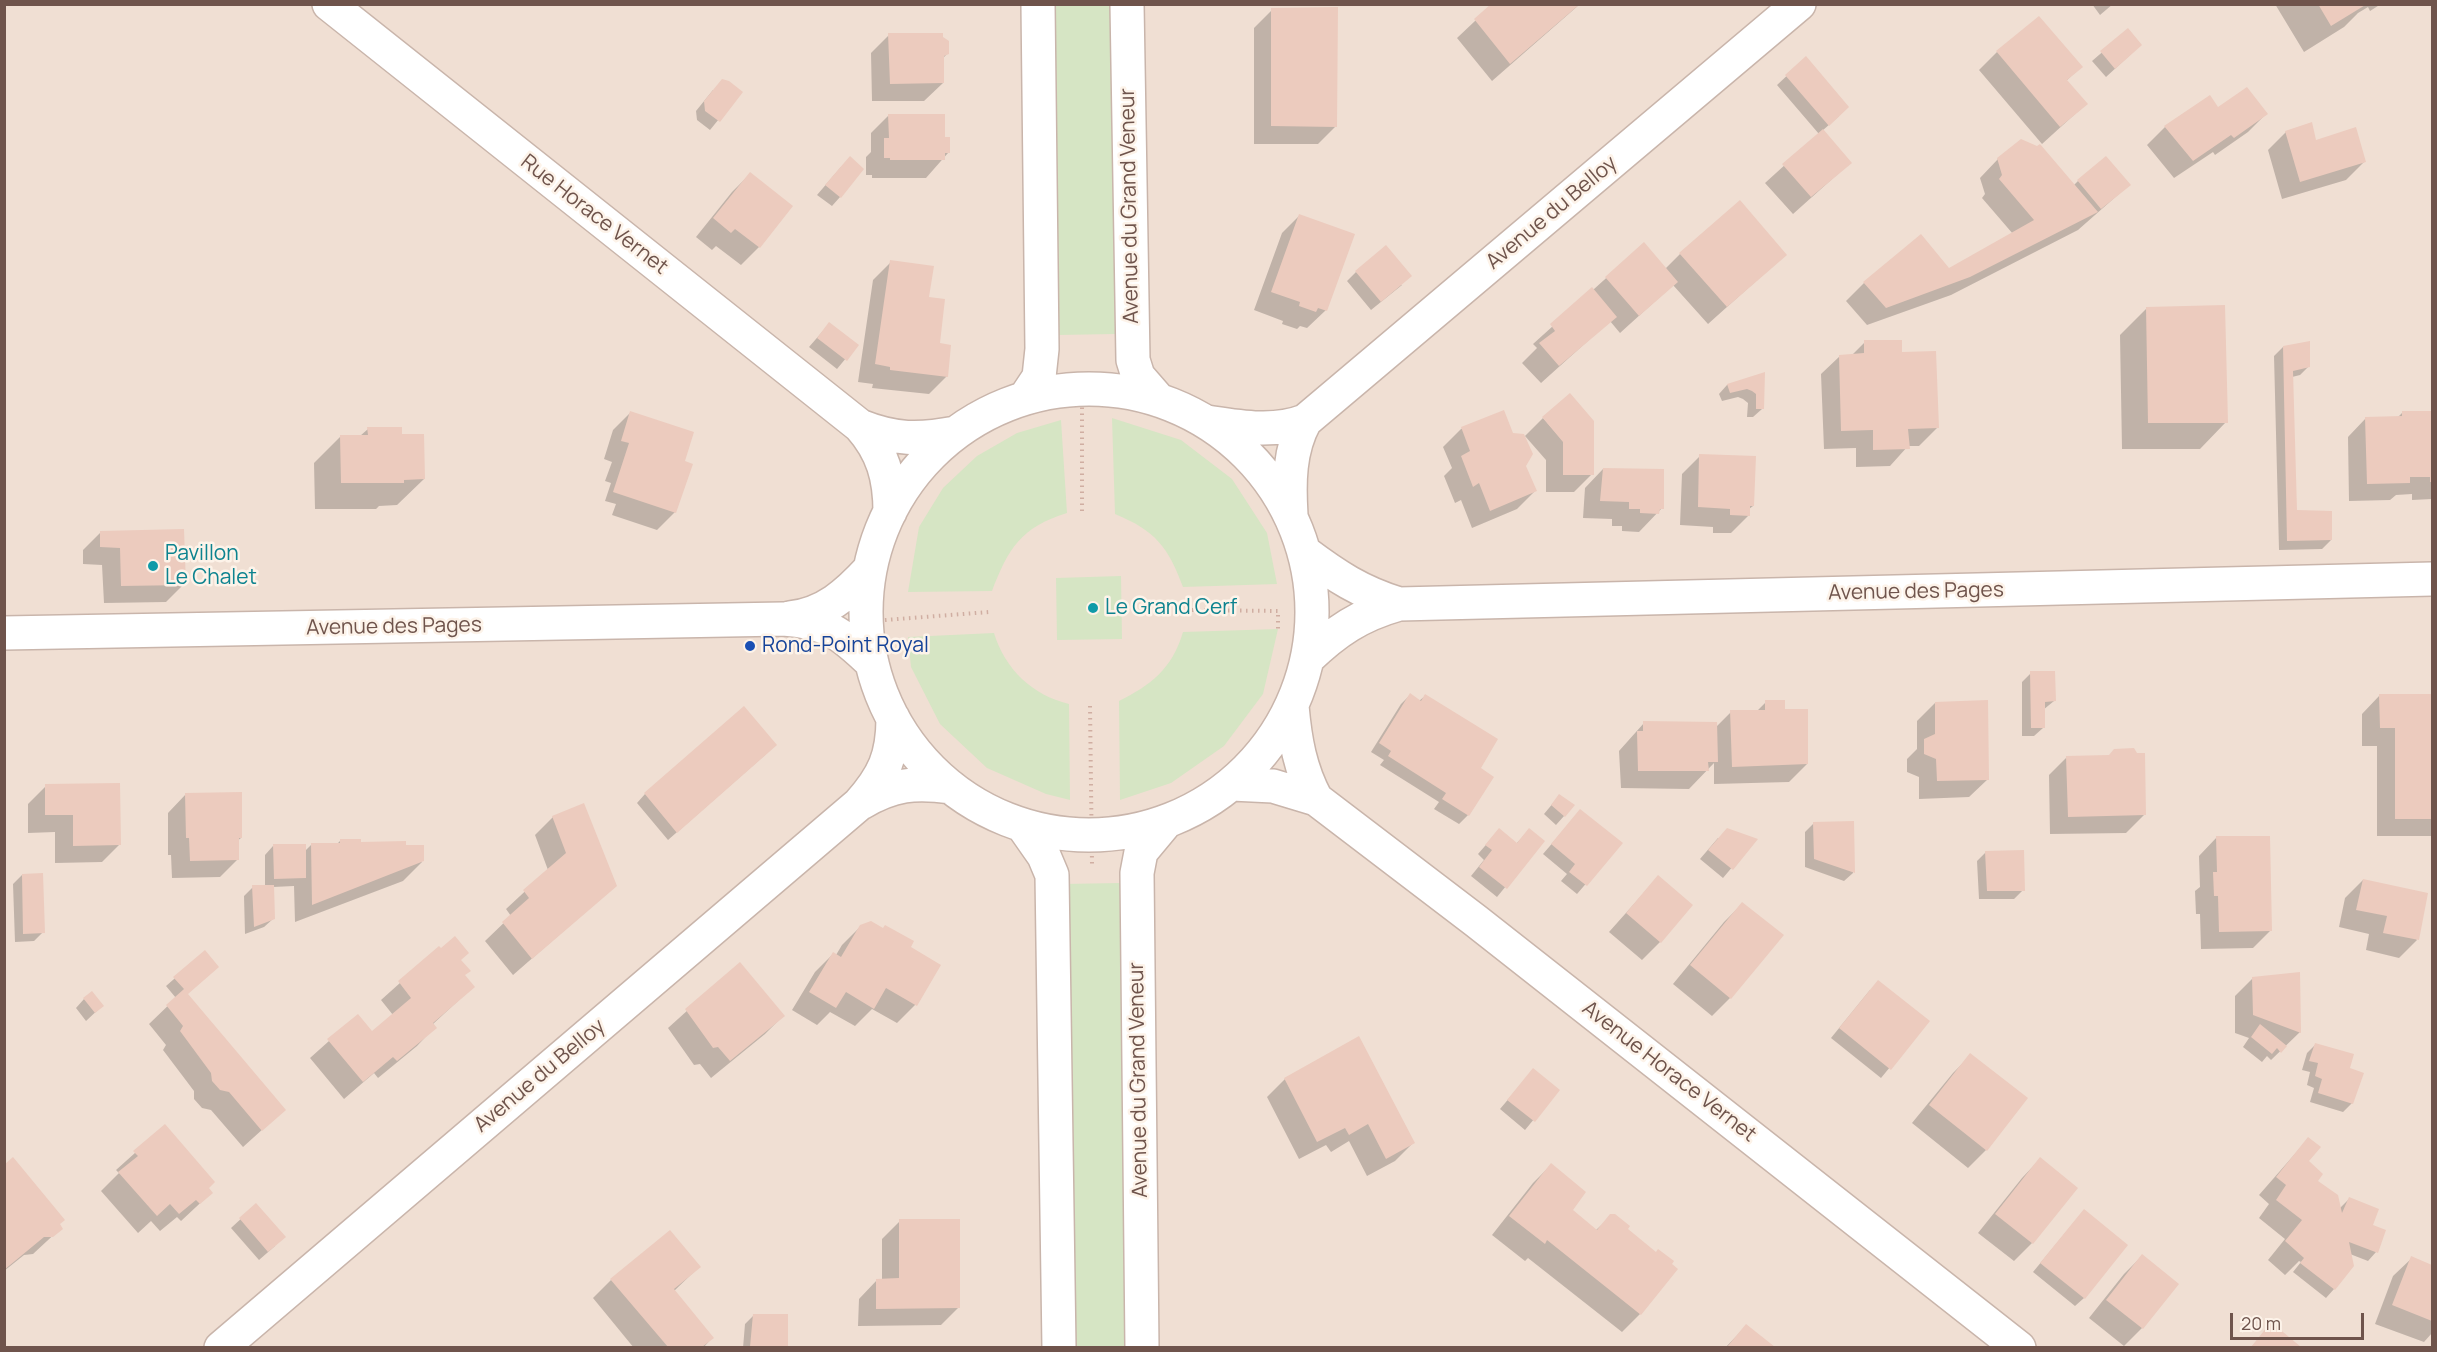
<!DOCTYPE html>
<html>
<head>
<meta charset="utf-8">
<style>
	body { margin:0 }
	#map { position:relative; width:2437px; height:1352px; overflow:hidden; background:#f9eee4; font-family:Manrope,sans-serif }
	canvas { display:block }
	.frame { position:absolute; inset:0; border:6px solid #6f544c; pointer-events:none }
	.scale { position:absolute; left:2230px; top:1313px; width:134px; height:27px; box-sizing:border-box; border:3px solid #6f544c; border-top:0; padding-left:8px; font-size:18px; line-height:21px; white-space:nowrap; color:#6f544c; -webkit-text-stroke:4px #fdf3e9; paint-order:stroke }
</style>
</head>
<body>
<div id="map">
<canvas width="2437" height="1352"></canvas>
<div class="frame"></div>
<div class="scale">20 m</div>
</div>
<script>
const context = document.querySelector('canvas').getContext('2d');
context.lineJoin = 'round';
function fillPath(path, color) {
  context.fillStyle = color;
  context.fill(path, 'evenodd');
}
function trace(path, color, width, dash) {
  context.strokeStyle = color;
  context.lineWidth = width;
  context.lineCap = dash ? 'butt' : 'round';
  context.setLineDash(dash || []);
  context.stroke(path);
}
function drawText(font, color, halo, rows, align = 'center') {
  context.font = font + ' Manrope,sans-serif';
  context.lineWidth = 5;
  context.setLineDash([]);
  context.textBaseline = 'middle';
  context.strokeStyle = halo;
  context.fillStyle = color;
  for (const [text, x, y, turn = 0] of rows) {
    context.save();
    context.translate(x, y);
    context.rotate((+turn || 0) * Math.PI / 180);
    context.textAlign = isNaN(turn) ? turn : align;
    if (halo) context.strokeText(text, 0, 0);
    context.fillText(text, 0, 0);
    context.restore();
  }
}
fillPath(new Path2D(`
	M5,5H2432V1347H5Z`), '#f0dfd3');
fillPath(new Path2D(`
	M1053,5H1110L1115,334L1058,335Z
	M1112,418L1181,440L1232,479L1267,533L1277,584L1183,587C1168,547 1156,531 1115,514Z
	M1061,420L1067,513C1021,527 1008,549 992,591L908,592L919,527L943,488L977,456L1017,433Z
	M1121,576L1122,639L1057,640L1056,578Z
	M1278,629L1263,694L1224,746L1171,783L1120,800L1119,701C1151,685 1172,669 1183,632Z
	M994,633C1005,669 1032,695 1069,704L1070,800L1046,794L987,768L940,724L911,667L908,637Z
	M1121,883L1127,1347H1070L1062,884Z`), '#d6e5c4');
fillPath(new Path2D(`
	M1493,4H1580L1492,81L1457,38Z
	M2092,4H2113L2100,15Z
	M2275,4H2381L2370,11L2368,7L2358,13L2344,27L2304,52Z
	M1272,10L1336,126L1318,144H1254V28Z
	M2039,18L2081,67L2066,81L2086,104L2042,144L1979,70L1997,52Z
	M2128,30L2131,54L2106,77L2092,61Z
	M889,35L948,53L943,58V83L924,101H872L871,53Z
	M1806,58L1839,116L1822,131L1850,163L1793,214L1765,183L1819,134L1777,85Z
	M713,90L741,92L710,130L697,120L696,111Z
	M2209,97L2218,109L2266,114L2248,132L2215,155L2213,152L2174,178L2147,145L2165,127Z
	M889,115L944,139L948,153L926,178H872V175H866V157L871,152V133Z
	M2286,132L2315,142L2364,162L2346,180L2282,199L2268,150Z
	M1998,159L2074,185L2078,181L2129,185L2078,230L1951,295L1867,325L1846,301L1864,283L1920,236L1949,269L2013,234L1982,198L1985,194L1980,178Z
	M841,167L840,197L832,206L817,195Z
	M750,174L791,207L759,247L741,265L716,246L712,250L696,237L732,192Z
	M1300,215L1326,310L1307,328L1300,326L1297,329L1282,324L1283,321L1254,310L1282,233Z
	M1644,244L1665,269L1680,254L1785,255L1708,324L1673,285L1620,333L1610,321L1541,383L1522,363L1537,348L1533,344Z
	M891,262L927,298L947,376L929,394L872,388L873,384L858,382L873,280Z
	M1356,272L1402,285L1371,310L1347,281Z
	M2147,308L2226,422L2200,449H2122L2120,335Z
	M829,324L856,346L837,369L809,347Z
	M1865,342L1901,354L1937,428L1919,446H1908L1890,466L1856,467V448L1824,449L1821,374L1840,356H1851Z
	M2283,347L2309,366L2300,375L2292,377L2295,511L2331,540L2322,549L2279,550L2274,356Z
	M1764,374L1762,409L1753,417H1747L1748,403L1743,399L1738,397L1722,401L1719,394L1727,385Z
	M631,412L683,462L675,512L657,530L612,515L616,504L605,501L611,483L605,481L612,462L604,459L613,430Z
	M1503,412L1535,491L1517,509L1472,528L1461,500L1455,503L1444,476L1452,468L1443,447L1461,429Z
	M2432,412V499L2412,500V494L2396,495L2390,500L2349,501L2348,437L2366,418H2397L2402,413Z
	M1543,418L1592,474L1574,492H1546V460L1525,436Z
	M368,429L401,436L424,479L397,505L379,506L376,509H315L314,463L340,437L360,436Z
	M1700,456L1753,506L1749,509V515L1731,533H1713V527L1680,525L1682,474Z
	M1603,469L1662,508L1639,532L1622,531V526H1612V519L1583,518L1585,488Z
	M101,532L184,584L166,602L104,603L102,565L83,564V550Z
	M2031,673L2054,701L2043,710V728L2034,736H2022V682Z
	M1410,695L1419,701L1425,696L1479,769L1492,777L1468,815L1459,824L1434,809L1439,802L1380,765L1384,760L1371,752L1401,704Z
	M2380,695L2432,696V836H2377V746H2362V714Z
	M1766,702L1783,710L1807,764L1789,782L1714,784V763L1689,789L1621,788L1619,751L1644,723L1716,727L1731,712L1757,711Z
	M1935,703L1988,779L1969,797L1919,799V777L1907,772V759L1917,749V721Z
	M766,754L668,840L637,803L645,794Z
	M2067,757L2144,815L2126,833L2050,834L2049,775Z
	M46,786L120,844L102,862L55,863V832L28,833V804Z
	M186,794L241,838L237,841L238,859L220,877L172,878L171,855H168V813Z
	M1559,796L1564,816L1556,825L1544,814Z
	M1580,811L1620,844L1577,894L1561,881L1567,874L1543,854Z
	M553,817L615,886L513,975L485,941L511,916L506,909L548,870L535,835Z
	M1852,822L1853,873L1844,881L1805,867V832L1814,823Z
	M1529,830L1543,841L1497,897L1471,876L1484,860L1478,854L1491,839L1516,844Z
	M2217,837L2271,930L2253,948L2201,949L2200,914H2196L2195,891L2200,887L2199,856Z
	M1718,838L1755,840L1723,878L1700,859Z
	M340,841L422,847V862L403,881L295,922L294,886L273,887L274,918L264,927L245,934L244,896L253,887H265V855L273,846L304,852L312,844H337Z
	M1986,852L2023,890L2014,899H1979L1977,861Z
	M22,875L43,932L34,941L15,942L13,884Z
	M1658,877L1660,942L1642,960L1609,932Z
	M2363,880L2417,940L2399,958L2366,950L2369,934L2339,927L2345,898Z
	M1742,904L1730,998L1712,1016L1673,984L1724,922Z
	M861,926L908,947L939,966L915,1005L897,1023L872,1009L855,1026L830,1012L817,1025L792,1010L815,972L833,954L836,955L842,945Z
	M439,948L459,961L464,975L473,987L433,1024L435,1027L417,1046L378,1078L374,1073L344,1099L310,1058L357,1016L371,1033L393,1015L381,1000Z
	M205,952L187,994L284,1110L243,1147L211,1110L202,1108L194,1099V1091L163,1050L166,1045L149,1024L176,998L166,986Z
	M739,964L783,1016L765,1034L711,1078L700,1064L694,1065L668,1028Z
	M2253,978L2300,1032L2271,1060L2267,1056L2262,1062L2243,1047L2249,1038L2235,1033V996Z
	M1870,990L1928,1021L1881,1078L1831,1038Z
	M84,999L102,1006L86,1021L76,1008Z
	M2316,1044L2348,1069L2352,1103L2343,1112L2310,1102L2314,1088L2307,1085L2310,1072L2302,1070L2307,1053Z
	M1971,1055L1986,1150L1968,1168L1912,1123L1953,1073Z
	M1533,1070L1558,1090L1525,1130L1500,1109Z
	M1285,1079L1413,1143L1395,1161L1367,1176L1349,1141L1331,1152L1326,1145L1299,1159L1267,1097Z
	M165,1126L211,1193L181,1221L177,1217L160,1231L151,1221L138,1233L101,1191L119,1173L116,1170Z
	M2308,1139L2307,1162L2316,1181L2339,1209L2349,1199L2376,1252L2368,1261L2350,1254L2334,1289L2326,1298L2293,1272L2301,1262L2299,1261L2285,1275L2268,1260L2285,1239L2259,1218L2269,1204L2259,1195Z
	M2040,1159L2032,1243L2014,1261L1978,1233L2022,1178Z
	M1551,1165L1571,1210L1595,1231L1611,1216L1626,1229L1640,1314L1622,1332L1528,1258L1525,1261L1492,1235L1533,1183Z
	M4,1167L61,1228L33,1254L24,1255L4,1271Z
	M256,1205L275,1246L259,1260L231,1228Z
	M2076,1220L2084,1298L2075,1306L2033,1272Z
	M900,1221L959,1307L941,1325L858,1326L859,1299L877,1280H882V1239Z
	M2142,1256V1328L2124,1346L2089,1318L2124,1274Z
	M2412,1258L2432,1267V1333L2424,1342L2375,1324L2393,1276Z
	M699,1267L674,1291L712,1338L703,1348H634L593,1298L611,1280Z
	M754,1315L786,1316V1348H743L745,1324Z
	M2271,1324L2299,1348H2251Z
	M1746,1326L1772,1348H1725Z`), '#0003');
fillPath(new Path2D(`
	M1491,4H1580L1510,64L1474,19Z
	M2318,4H2367L2331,26Z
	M1338,7L1337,127L1271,126V8Z
	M2039,16L2083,67L2067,80L2088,104L2060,127L1996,51Z
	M2128,28L2142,45L2115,69L2100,51Z
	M888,33H943V37L949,41V54L944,56V83L890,84Z
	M1806,56L1849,107L1829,126L1785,75Z
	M722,79L729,81L743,92L720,122L705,111L704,101Z
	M2247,87L2268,114L2234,138L2231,135L2193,161L2164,126L2210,95L2218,107Z
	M888,114H945V137H950V153H945V160H890V158H884V138H889Z
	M2312,122L2316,140L2356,127L2366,162L2300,182L2285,131Z
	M1823,129L1852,163L1811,197L1782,164Z
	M2021,139L2037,146L2040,144L2098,212L1970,277L1886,308L1863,282L1921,234L1949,268L2034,220L1999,179L2002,175L1997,158Z
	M850,156L864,169L841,198L825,185Z
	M2106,156L2131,185L2101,209L2077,180Z
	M750,172L793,206L760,248L735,229L731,233L713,218Z
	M1740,200L1787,255L1727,307L1679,253Z
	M1299,214L1355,234L1327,311L1318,308L1316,312L1299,306L1300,302L1271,292Z
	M1644,242L1678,282L1639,316L1605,277Z
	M1386,245L1412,276L1381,302L1355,271Z
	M890,260L934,266L929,297L945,299L940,343L951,345L948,377L890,370V367L875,364Z
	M1592,287L1617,317L1559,366L1539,343L1555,331L1550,324Z
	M2225,305L2228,423H2148L2146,307Z
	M829,322L859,345L847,361L817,338Z
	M1864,340H1902V352L1936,351L1939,428L1908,429L1910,449L1873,450V430L1841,431L1839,355L1864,353Z
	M2310,341V367L2293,371L2297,510L2332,511V540L2287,541L2283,346Z
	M1765,372L1764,409H1756V394L1752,391L1747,389L1730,393L1727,384Z
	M1570,393L1594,421V475H1563V442L1542,417Z
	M1504,410L1513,433L1524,434L1533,454L1526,466L1537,491L1490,511L1479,483L1473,487L1461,456L1470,451L1461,427Z
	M630,411L694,432L685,461L693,464L676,513L613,492L629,443L621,441Z
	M2402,411H2432V482H2430V477H2410V483L2367,484L2365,417L2402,416Z
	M367,427H402V434H424L425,479L404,480V483H341L340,435H368Z
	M1699,454L1756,456L1754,506H1750V516L1730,515V509L1698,507Z
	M1603,468L1664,469V509H1660L1659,514L1640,513V509H1629V502L1600,501Z
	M184,529L186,585L121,586L120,548L100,547V531Z
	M2030,671H2055L2056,701L2045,702V728H2031Z
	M1410,693L1421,701L1425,694L1498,739L1481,768L1494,777L1469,816L1442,799L1446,793L1388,756L1391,751L1379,743Z
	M2379,694H2432V819H2395V728H2380Z
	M1765,700H1785V709H1808V764L1732,767L1730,710H1765Z
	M1988,700L1989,780L1937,781L1936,759L1924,754V739L1935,734V702Z
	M744,706L777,745L677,833L644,793Z
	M1643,721L1717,722L1718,762H1708L1709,771H1638L1637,731H1643Z
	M2134,748L2137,753H2145L2146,815L2068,817L2066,756L2109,755L2114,749Z
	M120,783L121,845L73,846V815H45V784Z
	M242,792V838H239V860L190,861L189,838H186L185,793Z
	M1559,794L1575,805L1565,817L1551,805Z
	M584,803L617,886L532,959L502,922L529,898L523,890L566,853L552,816Z
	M1580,809L1623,843L1587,886L1569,872L1575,864L1551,844Z
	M1854,821L1855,873L1814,859L1813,822Z
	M1499,828L1517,843L1529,828L1545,841L1507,889L1479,867L1492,850L1485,845Z
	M1727,828L1758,839L1733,870L1708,850Z
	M2216,836H2270L2272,931L2219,932L2218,896H2214L2213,872H2217Z
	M340,839H361V842L406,841V845H424V861L312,905L311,843H340Z
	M273,844H306V878L274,879Z
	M2024,850L2025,891H1987L1985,851Z
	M43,873L45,933L23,934L22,874Z
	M1658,875L1693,905L1661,943L1626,913Z
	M2363,879L2428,893L2419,940L2383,933L2387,916L2356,910Z
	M252,885H274L275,919L254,927Z
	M1742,902L1784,935L1731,999L1690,965Z
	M871,921L883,928L885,925L914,941L911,947L941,965L917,1006L886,988L874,1009L846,992L836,1008L809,992L833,952L841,957L860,925Z
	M455,936L469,953L461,960L471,971L465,975L475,987L433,1023L437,1028L397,1061L393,1057L363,1082L327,1039L358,1014L372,1031L411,998L398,981L439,946L441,948Z
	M205,950L219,967L188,994L286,1110L262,1131L229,1092L220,1090L212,1081L211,1073L180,1031L183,1026L166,1005L184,989L173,977Z
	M740,962L785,1016L730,1061L718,1047L713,1048L685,1009Z
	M2300,972L2301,1033L2253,1015L2252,977Z
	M1878,980L1930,1021L1891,1070L1839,1028Z
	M92,991L104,1006L95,1013L83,998Z
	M2260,1024L2287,1046L2281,1053L2277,1048L2272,1054L2251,1037Z
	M1359,1036L1415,1143L1386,1159L1368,1124L1349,1135L1345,1128L1317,1142L1284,1078Z
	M2315,1043L2354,1054L2350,1068L2364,1073L2353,1104L2318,1093L2322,1079L2315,1076L2318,1063L2309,1061Z
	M1970,1053L2028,1098L1987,1151L1929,1105Z
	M1533,1068L1560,1090L1535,1122L1507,1100Z
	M165,1124L215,1182L209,1188L213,1193L200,1204L196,1200L179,1214L170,1204L157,1216L118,1172L138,1156L133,1151Z
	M2308,1137L2321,1147L2309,1161L2323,1174L2318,1181L2338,1195L2342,1213L2349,1197L2379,1209L2373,1225L2386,1230L2378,1253L2349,1242L2354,1266L2335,1290L2300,1263L2304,1258L2285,1241L2302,1220L2276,1200L2286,1185L2276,1177Z
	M13,1157L65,1220L60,1224L63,1229L53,1237H44L4,1270V1165Z
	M2040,1157L2078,1188L2033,1244L1995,1214Z
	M1551,1163L1586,1192L1573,1210L1597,1230L1610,1214H1615L1630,1226L1628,1229L1656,1252L1658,1249L1674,1261L1672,1264L1678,1269L1641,1315L1547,1240L1545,1244L1509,1216Z
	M256,1203L286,1237L268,1252L239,1218Z
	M2084,1209L2128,1245L2085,1299L2040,1263Z
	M899,1219H960V1308L876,1309V1279L899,1278Z
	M670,1230L701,1267L674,1289L714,1338L702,1347H668L610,1279Z
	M2142,1254L2179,1284L2143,1329L2106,1300Z
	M2411,1256L2432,1265V1321L2392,1305Z
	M753,1314H788V1347H750Z
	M2271,1322L2301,1347H2251Z
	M1746,1324L1775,1347H1727Z`), '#eccbbe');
const street = new Path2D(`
	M329,4L860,426C883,452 890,478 890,512
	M1127,4L1133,360L1138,376L1158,399
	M866 612a223 223 0 1 1 446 0a223 223 0 1 1-446 0Z
	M1025,398L1039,377L1042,349L1038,4
	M1207,422C1240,427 1274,433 1305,421L1799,4
	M860,426C895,440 919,440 956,433
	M1291,515C1289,483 1289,450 1305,421
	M1304,552C1336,576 1360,592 1399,604
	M790,618C825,614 847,594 870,569
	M4,633L783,619C827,622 841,633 872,663
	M1307,659C1336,631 1360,615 1399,604L2432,579
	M1292,706C1295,740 1300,769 1316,799
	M1232,784L1273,786L1316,799L1476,921L2019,1348
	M861,803C893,784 915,782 951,787
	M1023,826L1044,856L1052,875L1059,1348
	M221,1348L859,804C884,776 893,756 893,718
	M1142,1348L1137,873L1141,852L1166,822`);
trace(street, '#c9b5ab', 36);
trace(new Path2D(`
	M1082,511V379
	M1186,610L1278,611V629L1280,630
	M885,620L989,612
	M1090,706L1092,864`), '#d0aea2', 4, [1.5, 4.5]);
trace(street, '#fff', 33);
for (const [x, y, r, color] of [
	[153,566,6,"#0f9aa8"],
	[1093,608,6,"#0f9aa8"],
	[750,646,6,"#1a4fb4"]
]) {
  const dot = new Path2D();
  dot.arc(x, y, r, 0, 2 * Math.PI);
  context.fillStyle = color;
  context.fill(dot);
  trace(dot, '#fdf3e9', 2);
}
drawText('21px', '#6f544c', '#fdf3e9', [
	["Avenue du Grand Veneur",1130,206,-91],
	["Avenue du Belloy",1552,213,-40],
	["Rue Horace Vernet",594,215,38],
	["Avenue des Pages",1916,592,-1],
	["Avenue des Pages",394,627,-1],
	["Avenue Horace Vernet",1669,1072,38],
	["Avenue du Belloy",540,1076,-40],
	["Avenue du Grand Veneur",1139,1080,-91]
]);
drawText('21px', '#0d838f', '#fdf3e9', [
	["Pavillon",165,554],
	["Le Chalet",165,578],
	["Le Grand Cerf",1105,608]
], 'left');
drawText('21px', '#164399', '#fdf3e9', [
	["Rond-Point Royal",762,646]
], 'left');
</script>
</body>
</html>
